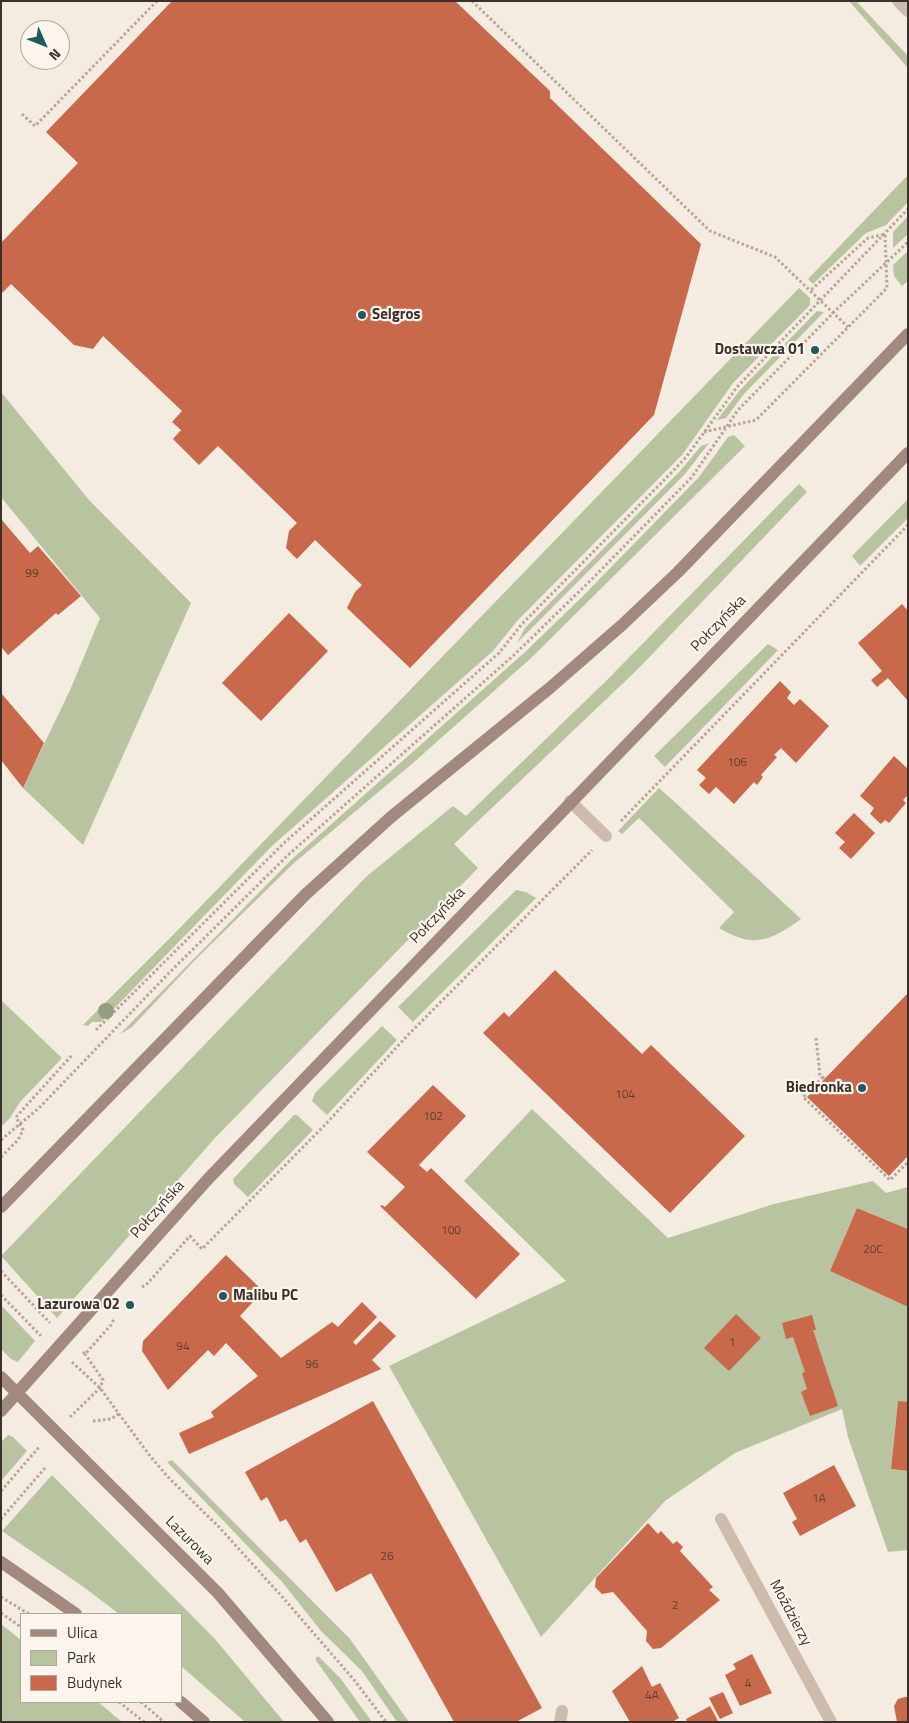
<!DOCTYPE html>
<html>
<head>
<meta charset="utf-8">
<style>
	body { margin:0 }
	#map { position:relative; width:909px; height:1723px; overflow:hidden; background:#f4ebe1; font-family:"Titillium Web",sans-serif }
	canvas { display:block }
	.frame { position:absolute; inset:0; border:2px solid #3b302b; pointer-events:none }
	.legend { position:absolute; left:20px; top:1613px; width:162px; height:90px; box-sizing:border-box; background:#fbf5ee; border:1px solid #aea6a0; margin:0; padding:6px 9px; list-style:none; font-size:15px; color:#3b302b }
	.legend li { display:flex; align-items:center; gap:10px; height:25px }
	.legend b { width:25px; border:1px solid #aea6a0 }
	.north { position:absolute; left:20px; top:20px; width:50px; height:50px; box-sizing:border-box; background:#fbf5ee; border:1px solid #aea6a0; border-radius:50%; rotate:134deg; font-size:14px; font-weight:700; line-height:20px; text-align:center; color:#3b302b }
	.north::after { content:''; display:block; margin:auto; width:18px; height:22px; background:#1f5a5e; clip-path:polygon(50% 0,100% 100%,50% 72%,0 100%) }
</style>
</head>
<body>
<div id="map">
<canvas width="909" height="1723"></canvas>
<div class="frame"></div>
<ul class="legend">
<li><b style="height:6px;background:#a18a7d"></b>Ulica</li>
<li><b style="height:14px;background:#b8c4a0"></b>Park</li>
<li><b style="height:14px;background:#c8694b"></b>Budynek</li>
</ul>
<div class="north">N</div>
</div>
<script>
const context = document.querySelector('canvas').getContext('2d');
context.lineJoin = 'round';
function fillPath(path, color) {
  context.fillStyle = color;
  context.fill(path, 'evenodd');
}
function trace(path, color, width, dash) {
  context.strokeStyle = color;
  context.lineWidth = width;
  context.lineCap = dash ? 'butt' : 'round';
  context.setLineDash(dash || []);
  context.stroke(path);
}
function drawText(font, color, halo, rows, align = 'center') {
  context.font = font + ' "Titillium Web",sans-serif';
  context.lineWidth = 4.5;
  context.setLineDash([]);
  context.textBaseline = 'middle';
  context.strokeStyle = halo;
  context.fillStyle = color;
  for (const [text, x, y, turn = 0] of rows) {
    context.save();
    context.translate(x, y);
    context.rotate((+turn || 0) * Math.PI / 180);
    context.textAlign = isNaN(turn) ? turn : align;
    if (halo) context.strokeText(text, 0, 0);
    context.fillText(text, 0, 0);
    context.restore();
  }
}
fillPath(new Path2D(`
	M849,1H856L908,56V68Z
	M908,175V202L886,225L866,233L813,284L808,279Z
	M908,216V234L893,248V232Z
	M908,251V281L902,286L894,276L893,265Z
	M799,288L810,298V305L733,383L682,455L517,621L493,651L272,846L101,1022H92L88,1026L83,1025L174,934Z
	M817,311L824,312L744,394L726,418L717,420L740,390Z
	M1,392L89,500L191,603L83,845L23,788L71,688L100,618L1,497Z
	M734,435L745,446L530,659L413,763L294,863L197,958L132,1027L119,1035L291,860L524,653L580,599L699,477L728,437Z
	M709,443L685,474L517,643L525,628L680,471L701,446Z
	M799,484L807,492L638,669L454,844L478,868L214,1139L57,1318L1,1256L367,876L453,806L466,816L606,681Z
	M908,499V518L860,566L852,556Z
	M768,644L778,650L665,767L654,756Z
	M659,788L678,805L801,919C770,941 754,949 719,928L734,912L639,818L622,834L618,831Z
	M516,890L526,892L536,898L413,1022L398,1007Z
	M1,1000L62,1058L20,1102L10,1118L1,1127Z
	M382,1026L397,1040L327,1115L312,1101L315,1093Z
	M532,1109L668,1238L774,1204L873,1181L886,1193L908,1187V1229L857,1208L830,1271L908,1307V1402H898L891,1469L908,1471V1550L888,1552L848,1437L842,1409L735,1453L665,1501L541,1637L389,1366L566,1281L464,1181Z
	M294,1115H297L313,1130L248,1197L234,1184L233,1179Z
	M1,1305L35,1341L18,1362L11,1359L1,1349Z
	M8,1435L13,1437L27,1451L1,1481V1442Z
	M172,1460L350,1639L409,1722H397L362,1671L321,1631L283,1583L167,1462Z
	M52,1475L215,1639L284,1722H245L181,1666V1614H119L85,1588L2,1531Z
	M1,1624L21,1640V1702H98L122,1722H1Z
	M318,1656L341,1679L372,1722H360L315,1659Z`), '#b8c4a0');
fillPath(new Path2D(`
	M172,1H455L550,91V98L701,244L654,415L410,668L347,608L355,592L362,585L315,540L297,559L286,548L289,531L297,523L218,446L199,465L173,439L181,430L172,422L182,411L103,336L93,349L74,345L11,284L1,294V243L78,163L46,132Z
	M1,519L30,553L38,546L81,596L58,615L56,613L8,655L1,647Z
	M902,604L908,611V701L888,678L877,687L871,680L882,671L858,643Z
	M289,613L328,651L261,721L222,683Z
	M780,681L791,692L787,698L794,705L800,699L829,726L796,763L781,748L774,755L777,757L761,775L763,777L757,785L754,782L734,804L716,787L709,794L699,785L706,778L697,770Z
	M1,693L44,743L23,788L1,760Z
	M894,756L908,769V795L903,800L906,803L889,823L885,820L881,824L870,814L874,808L860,796Z
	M854,813L875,833L851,859L839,848L845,842L835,833Z
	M555,970L642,1054L651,1045L745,1136L670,1213L483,1033L504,1012L509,1017Z
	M908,993V1156L889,1176L807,1097Z
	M433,1085L466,1116L419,1165L427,1172L431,1168L520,1254L476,1299L380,1206L382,1205L385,1207L405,1187L367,1152Z
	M857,1208L908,1229V1307L830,1271Z
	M226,1255L263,1291L240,1316L281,1358L332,1322L338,1327L362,1302L377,1317L353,1342L356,1345L380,1321L396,1336L372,1360L381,1369L189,1454L179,1433L214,1417L211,1412L258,1376L226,1343L214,1356L208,1350L168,1390L142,1351L143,1341Z
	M736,1314L761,1338L729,1371L704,1348Z
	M812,1315L816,1330H813L838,1406L810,1416L801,1392L807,1389L802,1373L805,1372L793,1337L786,1339L782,1323Z
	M373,1401L542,1708L516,1722H454L371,1573L336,1592L306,1539L300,1543L286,1519L280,1522L267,1497L261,1501L245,1472Z
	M898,1401L908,1402V1471L891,1469Z
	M834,1465L856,1506L800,1536L792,1522L797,1519L783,1493Z
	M648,1523L658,1534L661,1531L673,1544L677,1541L683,1547L680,1551L713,1587L709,1590L720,1600L661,1648L653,1649L646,1641L647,1631L613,1592L602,1594L595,1587L596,1578Z
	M752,1654L772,1693L740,1706L725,1675L736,1669L733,1664Z
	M642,1666L652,1687L660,1683L679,1718L672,1722H630L612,1691Z
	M723,1692L733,1713L720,1719L709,1698Z
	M905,1697H908V1722H897L894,1706L898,1699Z
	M710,1706L718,1721L687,1722L686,1719Z`), '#c8694b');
trace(new Path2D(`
	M472,1L710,231L775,257L848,327
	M22,114L35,126L157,1
	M704,432L756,420L887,288L885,234L868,238L811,290
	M621,821L908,525
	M96,1030L284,843L499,653L522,624L673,471L687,456L737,387L908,209
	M816,1038L820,1075L825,1079
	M823,1077L803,1097L890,1180L908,1162
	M1,1140L40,1107L169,973L287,856L514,655L593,578L692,477L738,410L834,312L908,242
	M1,1157L18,1140L23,1130L16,1117L73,1054
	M1,1271L50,1323
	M142,1287L146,1285L190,1236L202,1249L323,1127L408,1035L592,850
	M1,1295L41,1336
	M83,1352L85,1354L111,1325L114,1319
	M72,1362L100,1388L150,1456L167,1476L219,1527L285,1600L355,1681L386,1722
	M70,1417L100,1388L103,1380L85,1354
	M93,1421L111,1419L120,1413
	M1,1491L40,1446
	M1,1519L45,1468
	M1,1597L29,1614
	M1,1613L21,1627
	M119,1702L144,1722
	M141,1702L164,1722`), '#b9a596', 3, [2.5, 2.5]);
trace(new Path2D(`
	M570,801L606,836
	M560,1722L562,1711`), '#cdbbac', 12);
trace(new Path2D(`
	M898,1L908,11
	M721,1519L831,1722`), '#cdbbac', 12);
trace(new Path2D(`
	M1,1207L305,895L391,817L551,687L622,625L678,572L908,334
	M1,1377L218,1593L328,1722
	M1,1411L208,1179L908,453
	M1,1562L76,1614
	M181,1702L204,1722`), '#a18a7d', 12);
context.fillStyle = '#969b7f';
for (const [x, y] of [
	[106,1011]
]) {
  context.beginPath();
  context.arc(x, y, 8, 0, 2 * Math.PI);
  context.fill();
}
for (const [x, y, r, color] of [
	[362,315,5,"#1f5a5e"],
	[815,350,5,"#1f5a5e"],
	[862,1088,5,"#1f5a5e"],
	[223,1296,5,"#1f5a5e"],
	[130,1305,5,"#1f5a5e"]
]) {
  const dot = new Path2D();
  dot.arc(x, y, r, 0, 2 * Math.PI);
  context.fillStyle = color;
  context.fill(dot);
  trace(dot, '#fbf5ee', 2);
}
drawText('12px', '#5e3e33', null, [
	["99",32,574],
	["106",737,763],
	["104",625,1095],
	["102",433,1117],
	["100",451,1231],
	["20C",873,1250],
	["1",732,1343],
	["94",183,1347],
	["96",312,1365],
	["1A",819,1499],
	["26",387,1557],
	["2",675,1606],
	["4",748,1684],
	["4A",652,1696]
]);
drawText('bold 15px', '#3b302b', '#fbf5ee', [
	["Selgros",372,315,"left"],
	["Dostawcza 01",805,350],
	["Biedronka",852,1088],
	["Malibu PC",233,1296,"left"],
	["Lazurowa 02",120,1305]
], 'right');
drawText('15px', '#3b302b', '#fbf5ee', [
	["Połczyńska",719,624,-46],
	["Połczyńska",438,916,-46],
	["Połczyńska",158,1210,-48],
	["Lazurowa",189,1541,45],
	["Moździerzy",790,1613,62]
]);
</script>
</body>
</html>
